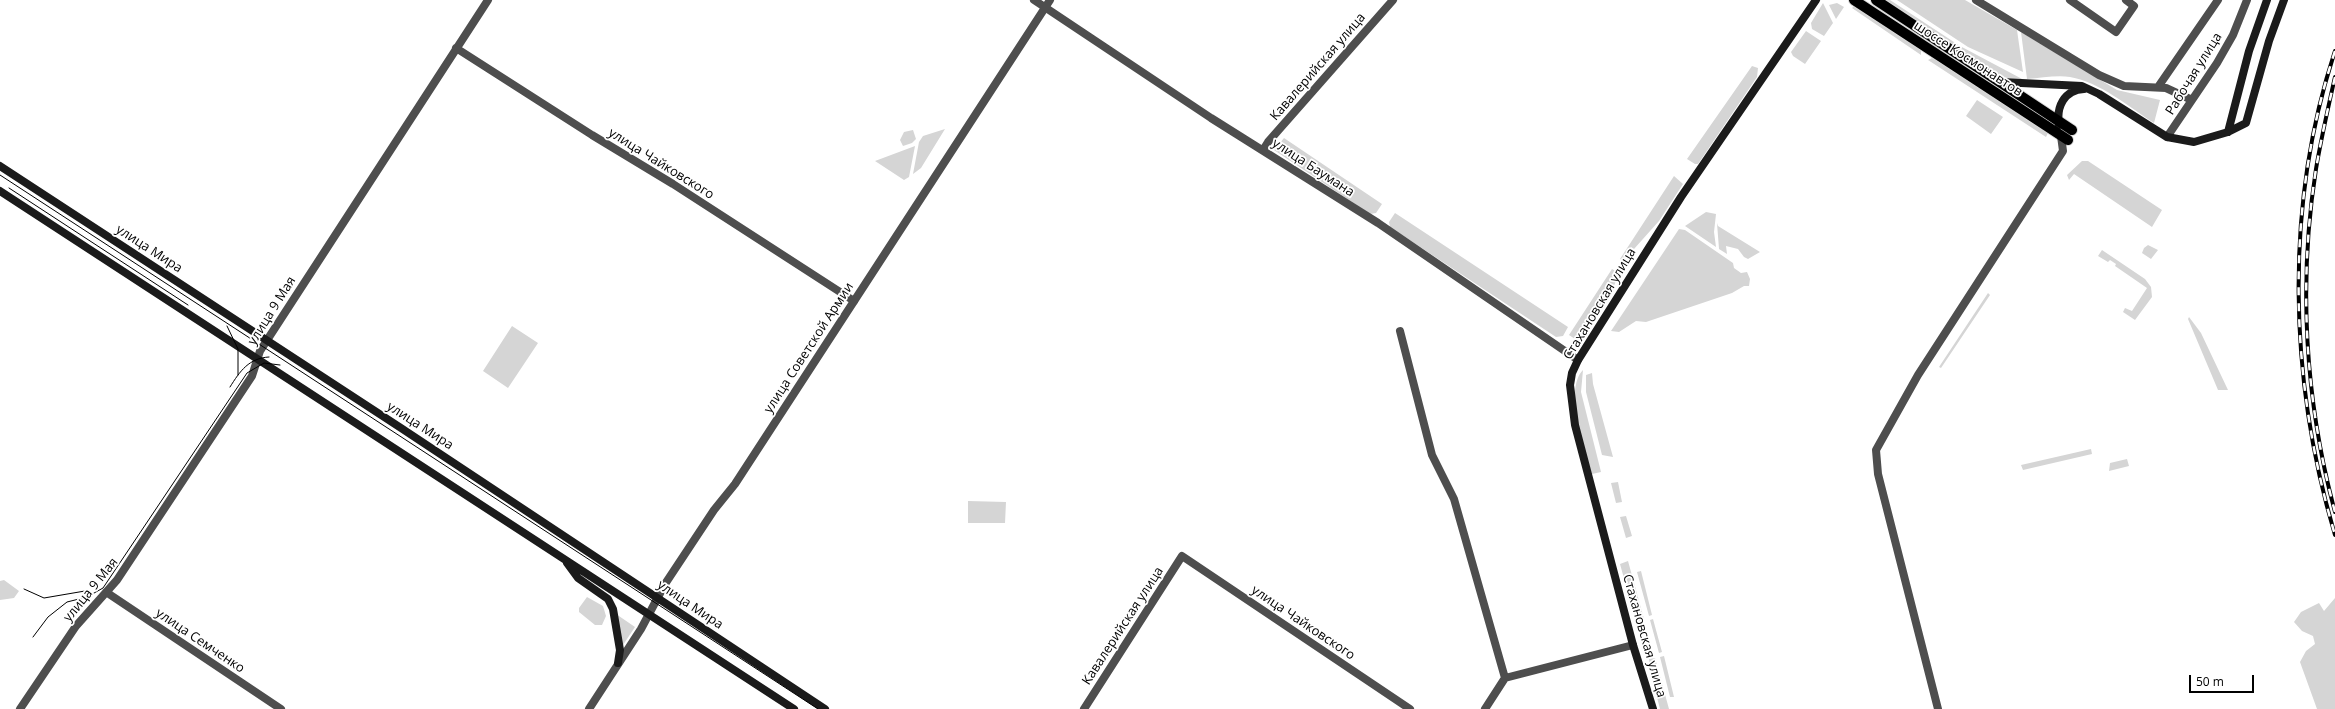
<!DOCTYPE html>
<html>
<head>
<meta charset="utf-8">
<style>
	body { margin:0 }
	#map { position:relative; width:2335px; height:709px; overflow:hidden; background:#fff; font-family:"Open Sans",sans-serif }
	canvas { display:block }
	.scale { position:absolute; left:2189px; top:675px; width:65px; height:18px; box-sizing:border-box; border:2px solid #000; border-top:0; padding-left:5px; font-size:12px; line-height:14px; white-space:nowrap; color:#000; -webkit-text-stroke:3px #fff; paint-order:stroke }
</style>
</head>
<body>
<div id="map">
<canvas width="2335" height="709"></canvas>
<div class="scale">50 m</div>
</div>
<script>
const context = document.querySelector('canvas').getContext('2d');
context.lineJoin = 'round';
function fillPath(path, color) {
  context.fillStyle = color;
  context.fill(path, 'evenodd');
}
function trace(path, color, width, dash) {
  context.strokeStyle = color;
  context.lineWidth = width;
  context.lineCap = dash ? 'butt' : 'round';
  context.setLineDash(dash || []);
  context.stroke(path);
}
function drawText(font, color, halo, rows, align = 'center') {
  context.font = font + ' "Open Sans",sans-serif';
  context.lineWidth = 3.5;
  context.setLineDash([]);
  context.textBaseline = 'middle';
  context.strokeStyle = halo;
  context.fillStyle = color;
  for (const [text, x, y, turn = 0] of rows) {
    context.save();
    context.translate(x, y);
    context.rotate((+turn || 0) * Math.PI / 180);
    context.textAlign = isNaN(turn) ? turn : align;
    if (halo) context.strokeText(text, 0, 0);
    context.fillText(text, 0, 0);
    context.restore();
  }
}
fillPath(new Path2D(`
	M1885,0H1890L1960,46L2024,80L2007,79L2000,77Z
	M1897,0H1965L2017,30L2023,72L1968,47Z
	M1823,3L1833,23L1824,36L1812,29L1811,23Z
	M1837,3L1844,7L1836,19L1829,5Z
	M1855,5L1921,50V55L1852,8Z
	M1806,31L1821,41L1805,64L1793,56L1791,52Z
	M2021,32L2117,90L2160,100L2154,123C2129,107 2100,82 2070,77C2057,75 2041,78 2027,79Z
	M1932,58L1936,60L2048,133L2046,137L1928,60Z
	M1752,66L1758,68L1757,77L1698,164H1695L1687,159Z
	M1977,100L2003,117L1991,134L1966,116Z
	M945,129L921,168L913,174L919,142L923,136Z
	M913,130L916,139L912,143L903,146L900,140L904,132Z
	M1284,138L1382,204L1376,213L1370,214L1274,150Z
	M915,146L909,177L904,180L875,161Z
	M2082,161H2088L2162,210L2152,227L2074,174L2069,180L2067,175Z
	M1674,176L1683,184L1659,221L1634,249L1631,247L1623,260L1620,259Z
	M1706,212L1716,214L1714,232L1716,247L1685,226Z
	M1395,213L1568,327L1563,336L1556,337L1390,227L1389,222Z
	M1717,223L1718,226L1760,252L1748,259L1744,257L1738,249L1726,246L1727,254L1719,249Z
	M1679,229L1685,230L1733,263L1734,268L1741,273L1747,272L1750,279L1749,286H1744L1732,293L1646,322L1636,321L1619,332L1611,331Z
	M2148,245L2158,250L2151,259L2142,253L2144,248Z
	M2102,250L2145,279L2151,287L2152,297L2135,320L2123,312L2125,308L2132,311L2147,288L2115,266L2116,264L2110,260L2108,262L2098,256Z
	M1612,269L1619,273L1612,291L1578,341L1569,335Z
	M1988,293L1990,295L1941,368L1939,367Z
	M2189,317L2201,333L2228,390H2218L2188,319Z
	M512,326L538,343L508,388L483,371Z
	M1583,370L1581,392L1601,472L1592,474C1585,449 1563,391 1583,370Z
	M1592,373L1593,384L1613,457L1602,455L1586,392V375Z
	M2091,449L2092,454L2023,470L2021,465Z
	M2127,459L2129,466L2109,471L2110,463Z
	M1618,482L1622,502L1616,503L1611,483Z
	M968,501L1006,502L1005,523H968Z
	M1626,516L1632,536L1626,538L1620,517Z
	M1628,561L1644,619L1639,621L1633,611L1620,564Z
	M1641,571L1652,615L1649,616L1637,572Z
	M4,580L19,591L14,598L0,600V581Z
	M587,597L603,606L606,616L602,625H595L579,612V608Z
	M2335,598V709H2317L2300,662L2306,651L2315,644L2313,636L2302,631L2294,622L2301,612L2319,603L2324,611Z
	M616,614L635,627L621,648Z
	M1653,619L1662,652L1659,653L1650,620Z
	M1664,656L1674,697H1670L1660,657Z
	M1655,658L1669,709H1660L1650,670L1649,659Z`), '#d5d5d5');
const primary = new Path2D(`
	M1854,0L2068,140
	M1876,0L2072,130`);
trace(primary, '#dbdbdb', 12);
trace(new Path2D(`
	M1034,0L1211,118L1378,223L1578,360
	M1976,0L2099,75L2124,86L2166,88L2192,100
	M2070,0L2116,32L2134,6L2126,0
	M456,48L592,135L673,184L854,301
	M2158,87L2218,0
	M2167,137L2217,63L2233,35L2247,0
	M1263,150L1268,142L1393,0
	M1400,331L1432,455L1454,499L1505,678L1485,709
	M106,592L281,709
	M1505,678L1633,645
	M20,709L76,626L117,580L252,376L260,351L488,0
	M1084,709L1182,556L1410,709
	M1938,709L1878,474L1876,450L1918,375L2063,151L2061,136`), '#4e4e4e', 8);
trace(new Path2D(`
	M589,709L641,629L665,584L714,510L735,484L1050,0`), '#4e4e4e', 8);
trace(new Path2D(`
	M2001,82L2082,86L2099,94L2167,137L2194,142L2228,132L2246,123L2269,41L2284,0
	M2059,125C2056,107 2064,90 2084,89
	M2228,132L2249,51L2267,0
	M0,166L401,428L825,709
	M0,191L794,709
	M567,563L578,578L608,599L613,609L620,650L618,663
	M1653,709L1633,645L1575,425L1570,385L1572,373L1578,360L1681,197L1816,0`), '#1b1b1b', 8);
trace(primary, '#000', 10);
trace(new Path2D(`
	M0,175L818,709
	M9,188L188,305
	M227,326L238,349V375
	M230,387C240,371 249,358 269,357
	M24,589L44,598L85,591
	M33,637L48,617L67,602L87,597L103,588L247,373L264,363L280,365`), '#000', 1);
const rail = new Path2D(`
	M2335,51C2284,206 2289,380 2335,535
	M2335,77C2328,108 2321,139 2316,169C2298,283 2305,401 2335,512`);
trace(rail, '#000', 4);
trace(rail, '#fff', 2.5, [8]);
drawText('13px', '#000', '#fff', [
	["шоссе Космонавтов",1968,59,33],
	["Кавалерийская улица",1318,67,-49],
	["Рабочая улица",2194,74,-58],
	["улица Чайковского",661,164,32],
	["улица Баумана",1313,168,33],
	["улица Мира",149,249,33],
	["Стахановская улица",1600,304,-59],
	["улица 9 Мая",272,311,-58],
	["улица Советской Армии",809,348,-57],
	["улица Мира",420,426,33],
	["улица 9 Мая",91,590,-51],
	["улица Мира",690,605,34],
	["улица Чайковского",1303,623,34],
	["Кавалерийская улица",1123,626,-57],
	["Стахановская улица",1644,636,74],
	["улица Семченко",200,641,34]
]);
</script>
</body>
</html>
